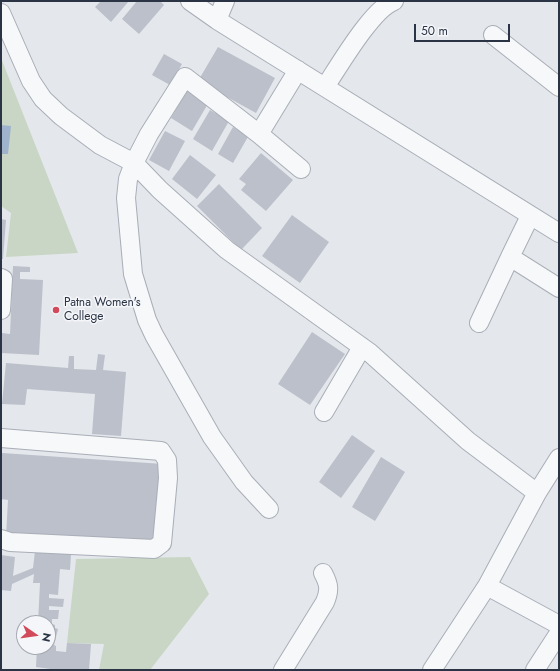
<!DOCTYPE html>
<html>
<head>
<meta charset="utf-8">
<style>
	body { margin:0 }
	#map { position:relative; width:560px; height:671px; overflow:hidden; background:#e4e7ec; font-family:Jost,sans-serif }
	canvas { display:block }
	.frame { position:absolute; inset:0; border:2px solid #2b3445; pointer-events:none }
	.north { position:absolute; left:16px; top:615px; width:40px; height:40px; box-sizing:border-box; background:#f4f6f9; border:1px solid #a4a8b1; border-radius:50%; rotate:103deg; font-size:11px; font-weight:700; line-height:16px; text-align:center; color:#2b3445 }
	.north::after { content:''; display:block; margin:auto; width:14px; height:18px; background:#d1495b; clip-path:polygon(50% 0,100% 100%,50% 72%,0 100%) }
	.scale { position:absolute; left:414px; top:24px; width:96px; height:18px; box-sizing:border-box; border:2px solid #2b3445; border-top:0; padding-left:5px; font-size:12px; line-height:14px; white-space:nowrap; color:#2b3445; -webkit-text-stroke:3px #f4f6f9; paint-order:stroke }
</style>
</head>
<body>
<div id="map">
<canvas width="560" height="671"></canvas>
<div class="frame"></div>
<div class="north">N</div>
<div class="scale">50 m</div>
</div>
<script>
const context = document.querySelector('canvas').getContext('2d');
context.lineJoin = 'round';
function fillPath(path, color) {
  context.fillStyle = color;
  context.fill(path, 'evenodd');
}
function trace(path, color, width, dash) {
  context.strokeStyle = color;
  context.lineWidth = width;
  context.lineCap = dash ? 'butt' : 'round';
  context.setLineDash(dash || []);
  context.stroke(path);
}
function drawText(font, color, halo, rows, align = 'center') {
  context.font = font + ' Jost,sans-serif';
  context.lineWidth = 3;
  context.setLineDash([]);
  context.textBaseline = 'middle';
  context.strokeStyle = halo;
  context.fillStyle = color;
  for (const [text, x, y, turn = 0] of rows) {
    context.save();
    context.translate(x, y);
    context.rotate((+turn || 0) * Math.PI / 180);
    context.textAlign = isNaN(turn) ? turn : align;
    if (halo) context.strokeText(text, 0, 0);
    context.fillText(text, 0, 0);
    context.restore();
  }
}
fillPath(new Path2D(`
	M1,58L78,253L6,257L11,213L1,206Z
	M190,557L209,594L150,670H99L104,644L67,643L76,559Z`), '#c9d6c5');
fillPath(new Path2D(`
	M1,125L11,126L8,154H1Z`), '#9fb4cc');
fillPath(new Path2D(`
	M101,1H129L111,22L95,7Z
	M137,1H160L164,5L139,34L122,19Z
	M218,47L275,78L256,113L198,81Z
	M164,54L182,64L170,85L152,75Z
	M188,89L209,102L192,131L171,118Z
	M210,110L229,121L212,151L193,139Z
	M233,127L249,135L233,163L218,154Z
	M165,131L185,141L169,171L149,160Z
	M261,153L293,180L266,211L241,190L246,184L239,179Z
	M190,155L216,175L197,199L172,179Z
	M219,184L262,228L241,250L197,206Z
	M292,215L329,242L300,283L262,256Z
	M1,219L6,220L3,259H1Z
	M13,266L30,267V272H20V279L43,280L39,355L1,353L2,333L10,334Z
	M312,332L345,354L310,405L278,384Z
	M98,354L105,355L103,370L126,372L121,436L92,434L95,394L27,389L25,405L2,404L6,363L68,368L69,356H74V369L96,370Z
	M352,435L375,451L341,498L319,482Z
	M2,453L163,464L158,542L6,536L8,500L1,499Z
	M381,457L405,472L375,521L352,507Z
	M35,551L71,554L70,570L60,569L58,595L49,594V598L64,599L63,607L49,606V610H59L58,619H52V624L55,625V628L58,629L54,645L56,646V651L66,652L67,643L91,644L89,670H58L36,667L37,647H48V623H38L40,583H33L34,574L12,584L11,591L1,590V555L15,557L13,576L33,568Z`), '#bbc0ca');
const minor = new Path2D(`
	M190,1L217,20L559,233
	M1,13L31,81L43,99L61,116L100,145L134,163L160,190L227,250L369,352L468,441L537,493
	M217,20L225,1
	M493,35L559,87
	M298,70L259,134L301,169
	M325,87C339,66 372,9 394,1
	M259,134L185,77L149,134L134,163L128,179L126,198L133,274L147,320L154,335L212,437L244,482L269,509
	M530,216L510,257L559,288
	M1,278L3,279L1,310
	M479,323L510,257
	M324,412L362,347
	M1,438L161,451L167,460L168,478L162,543L154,549L10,542L1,539
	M487,586L559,625
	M283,670L325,602C330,590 329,584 323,573
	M432,670L487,586L537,493L559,458
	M535,670L559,633`);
trace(minor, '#a9aeb7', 20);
trace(minor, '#f7f8fa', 18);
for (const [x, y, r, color] of [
	[56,310,4,"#d1495b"]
]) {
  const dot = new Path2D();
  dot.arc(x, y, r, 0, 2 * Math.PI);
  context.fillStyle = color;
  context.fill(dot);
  trace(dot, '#f4f6f9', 1.5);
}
drawText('12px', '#2b3445', '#f4f6f9', [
	["Patna Women's",64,303],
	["College",64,317]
], 'left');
</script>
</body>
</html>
